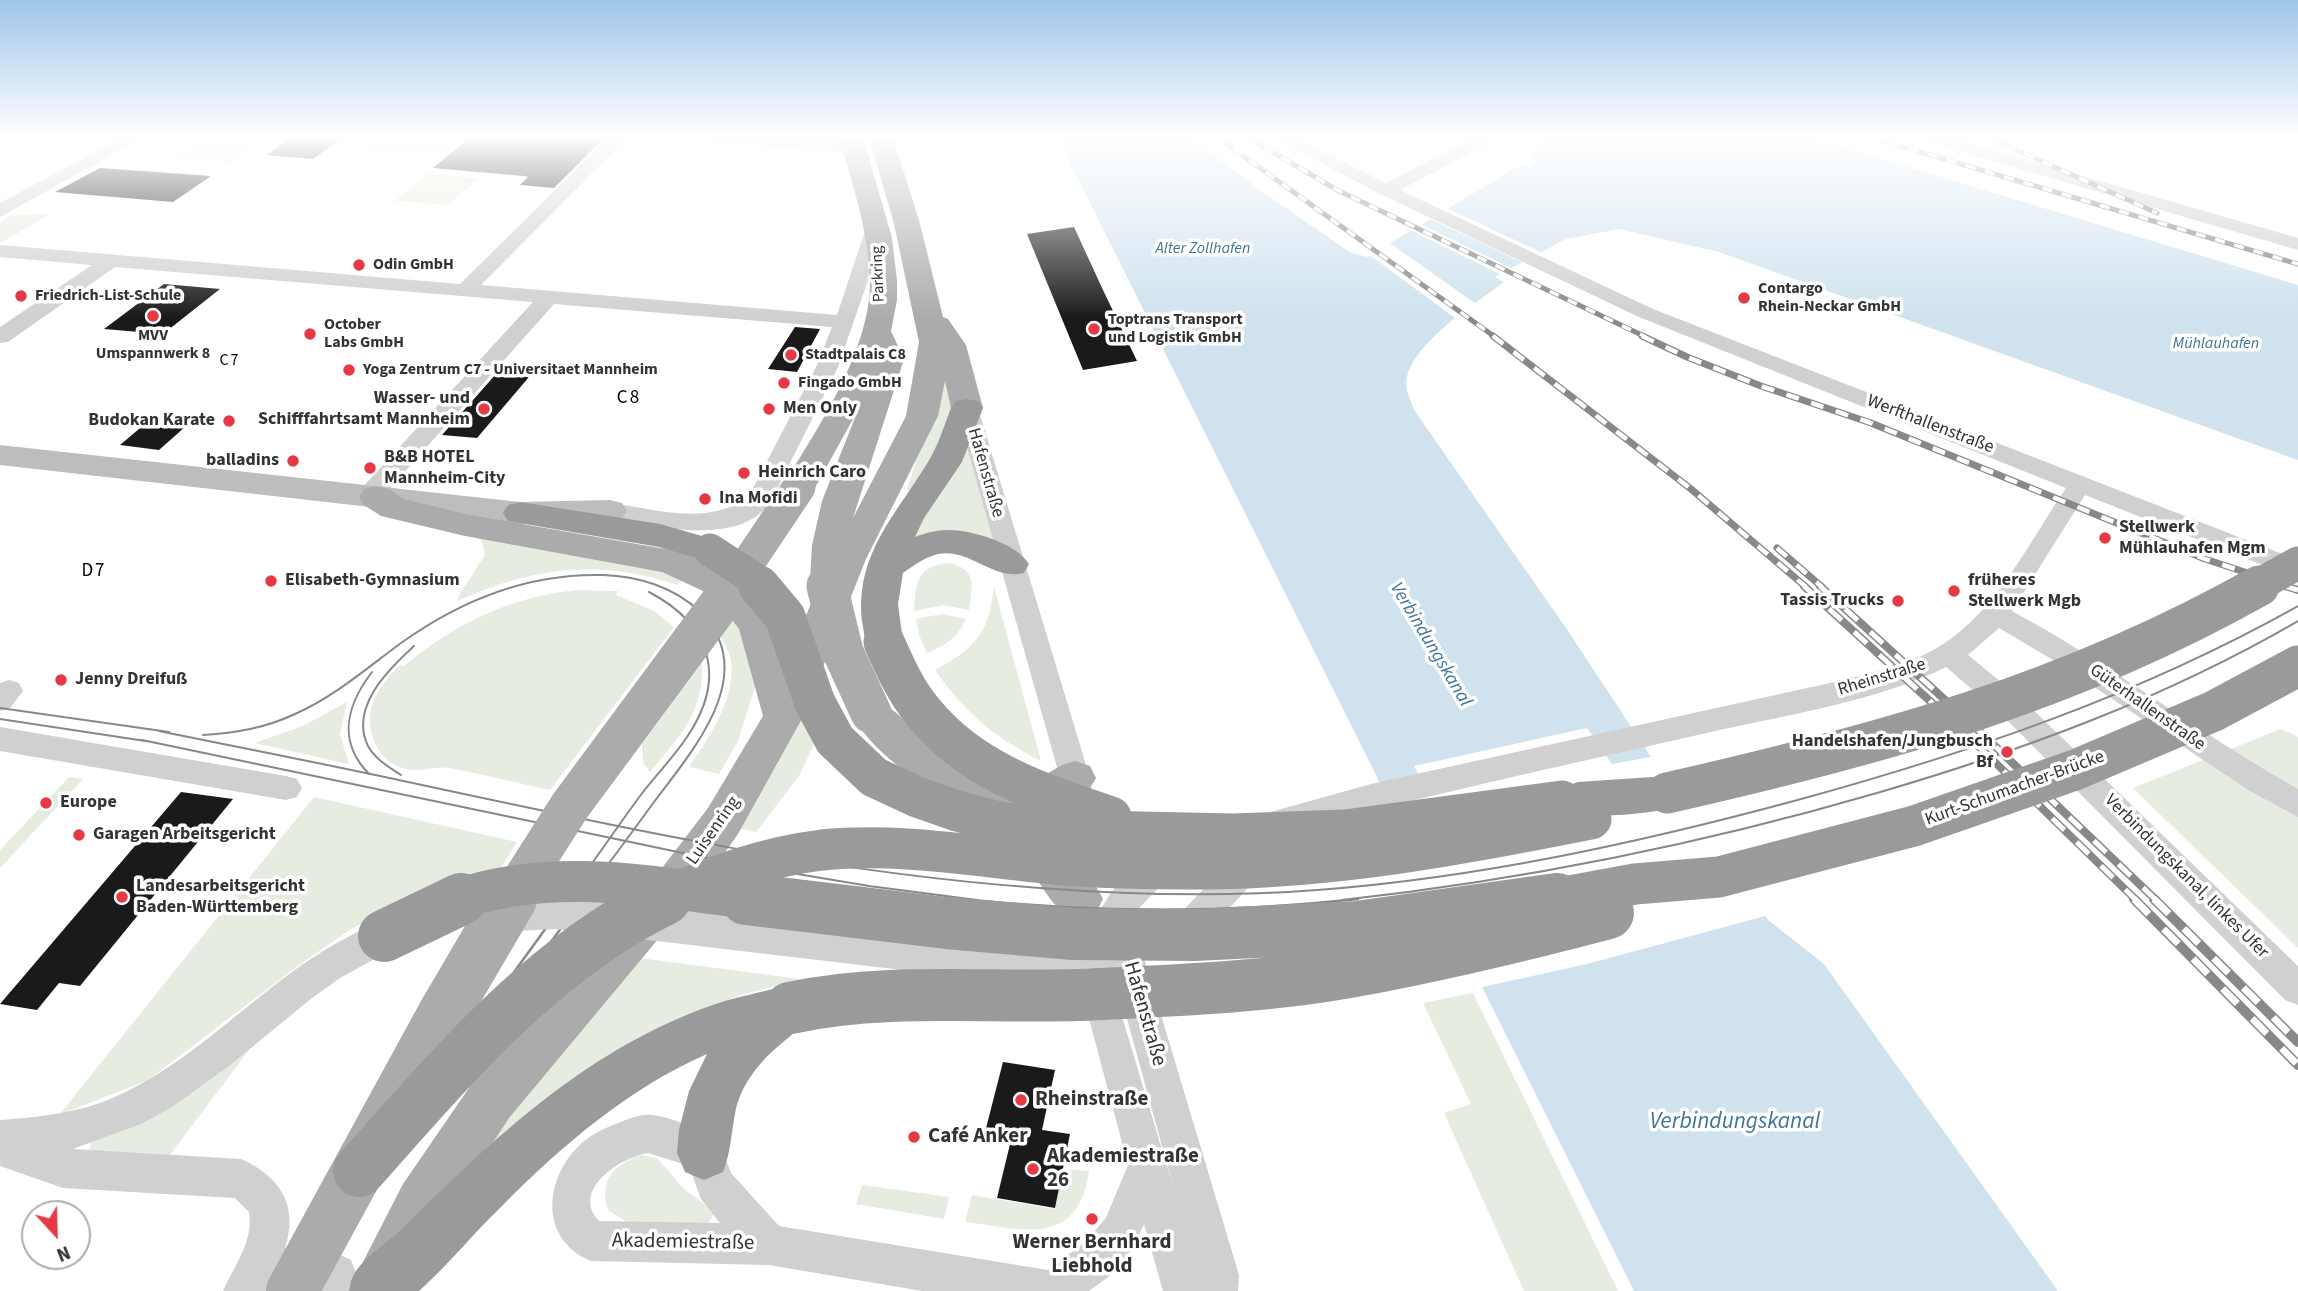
<!DOCTYPE html>
<html>
<head>
<meta charset="utf-8">
<style>
	body { margin:0 }
	#map { position:relative; width:2298px; height:1291px; overflow:hidden; background:#fff; font-family:"Source Sans 3",sans-serif }
	canvas { display:block }
	.north { position:absolute; left:21px; top:1200px; width:70px; height:70px; box-sizing:border-box; background:#fff; border:2px solid #adadad; border-radius:50%; rotate:158deg; font-size:19px; font-weight:700; line-height:28px; text-align:center; color:#333 }
	.north::after { content:''; display:block; margin:auto; width:24px; height:32px; background:#e63946; clip-path:polygon(50% 0,100% 100%,50% 72%,0 100%) }
</style>
</head>
<body>
<div id="map">
<canvas width="2298" height="1291"></canvas>
<div class="north">N</div>
</div>
<script>
const context = document.querySelector('canvas').getContext('2d');
context.lineJoin = 'round';
function fillPath(path, color) {
  context.fillStyle = color;
  context.fill(path, 'evenodd');
}
function trace(path, color, width, dash) {
  context.strokeStyle = color;
  context.lineWidth = width;
  context.lineCap = dash ? 'butt' : 'round';
  context.setLineDash(dash || []);
  context.stroke(path);
}
function drawText(font, color, halo, rows, align = 'center') {
  context.font = font + ' "Source Sans 3",sans-serif';
  context.lineWidth = 7;
  context.setLineDash([]);
  context.textBaseline = 'middle';
  context.strokeStyle = halo;
  context.fillStyle = color;
  for (const [text, x, y, turn = 0] of rows) {
    context.save();
    context.translate(x, y);
    context.rotate((+turn || 0) * Math.PI / 180);
    context.textAlign = isNaN(turn) ? turn : align;
    if (halo) context.strokeText(text, 0, 0);
    context.fillText(text, 0, 0);
    context.restore();
  }
}
fillPath(new Path2D(`
	M209,137H268L231,162L176,157Z
	M371,137L456,141L440,154L357,147Z
	M428,174L479,178L448,205L395,201Z
	M51,214L2,242H0V222L12,215Z
	M943,376C968,417 935,455 914,491L907,490Z
	M968,445L995,542H911L923,509Z
	M476,535L659,568L684,579L677,585C599,559 532,567 458,601L459,595L485,555L483,544Z
	M950,563C978,570 972,587 969,610L943,605L914,611C916,582 916,566 950,563Z
	M994,587L1041,761C994,737 965,713 935,670C976,648 989,633 994,587Z
	M577,590L618,591L616,595L654,611L674,627L550,790C517,783 483,774 449,768C437,766 424,771 411,770C378,766 362,729 374,700C380,686 390,675 400,665L404,666C456,623 510,597 577,590Z
	M942,614L966,619C957,638 946,645 927,653L919,635L916,619Z
	M736,615L758,677L738,741L719,774L689,767C709,738 739,694 730,656C728,649 723,642 720,636Z
	M702,663C704,713 680,736 650,772L643,763L642,744Z
	M347,702L340,734L349,764L255,743L305,725Z
	M802,718L815,742L799,776L756,832L737,828L773,771Z
	M2281,729L2298,737V948L2133,788Z
	M69,777L83,779L0,868V850Z
	M314,797L517,842L499,871L380,914L348,931L291,971L148,1080L59,1115Z
	M639,958L800,979L738,996L656,1030L459,1178Z
	M1473,993L1618,1291H1524L1444,1113L1471,1104L1423,1003Z
	M249,1050L166,1160L87,1155L92,1142L205,1083Z
	M640,1155L657,1158L685,1190L715,1212L704,1231L627,1222L608,1210C599,1179 613,1166 640,1155Z
	M1063,1169L1089,1171C1078,1249 1022,1229 965,1222L972,1195L1055,1209Z
	M862,1185L949,1197L944,1219L856,1204Z`), '#e6ecdf');
fillPath(new Path2D(`
	M1057,137H1191L1260,190L1351,253L1367,257L1517,167H1529L1538,160L1531,158L1540,137H1809L2298,285V460L1719,252L1619,229L1566,239L1495,277L1504,282C1474,305 1409,344 1406,384C1406,392 1412,403 1414,410L1568,631L1649,754L1768,920L1824,964L2058,1291H1634Z`), '#cfe2ee');
fillPath(new Path2D(`
	M1444,207L1545,254L1526,264L1428,218Z
	M1418,223L1515,270L1504,276L1408,229Z
	M1387,241L1479,306L1459,321L1367,253Z
	M1587,728L1612,764L1656,756L1769,915L1587,964L1478,988L1381,795L1426,789L1414,766Z`), '#fff');
fillPath(new Path2D(`
	M293,137H343L313,159L266,155Z
	M471,137H605L554,188L520,185L528,177L524,176L433,168Z
	M100,168L211,176L173,202L55,192Z
	M1074,227L1103,290L1137,361L1083,370L1027,234Z
	M164,284L220,289L163,334L104,329Z
	M795,327L820,329L797,372L768,369Z
	M496,374L529,377L477,438L442,435Z
	M146,423L185,427L159,450L120,445Z
	M181,792L233,799L80,986L59,983L37,1010L0,1004Z
	M1003,1062L1055,1070L1042,1130L1070,1134L1055,1208L997,1198L1011,1140L984,1136Z`), '#1a1a1a');
fillPath(new Path2D(`
	M123,137H144L0,217V203Z
	M609,137H628L481,285L837,315L866,228L876,222L886,228L838,367L771,501C741,548 655,526 610,519L601,517L597,511L601,505L610,503C655,509 710,527 749,496L816,367L832,327L554,304L377,503L368,505L359,503L356,497L359,491L533,302L115,267L8,342L0,343V327L92,265L0,257V245L460,284Z
	M693,137H771L854,143L863,148L854,153L702,142Z
	M1272,137H1294L1386,183L1474,137H1495L1493,141L1400,190L1653,309L2298,560V579L2085,495L2012,611C2111,664 2200,734 2298,789V817L2248,790L2063,666L1999,628L1968,655L2023,700L2298,966V1005L2285,1000L2003,716L1946,667C1878,701 1786,715 1711,732C1567,765 1421,796 1278,835L1267,831L1262,822L1267,813L1371,784L1839,681C1873,672 1910,665 1940,646C1996,612 2030,541 2066,488L1639,317L1380,194Z
	M1921,137H1948L2298,238V250L1924,141Z
	M967,401L975,403L978,408L1090,778L1094,799L1089,808L1078,812L1067,808L1062,799L1060,778L956,408L959,403Z
	M9,680L19,683L23,691L10,708L0,711V683Z
	M0,727L286,776L297,779L302,788L297,797L286,800L0,751Z
	M1251,848L1263,852L1267,862L1263,872L1195,945L1183,949L1171,945L1166,934L1171,923L1239,852Z
	M1161,850L1173,854L1177,864C1167,884 1145,898 1132,918L1239,1275L1238,1291H1163L1144,1224L1134,1246L1115,1272L1089,1291H922L769,1265L591,1261C542,1241 543,1185 575,1150C587,1136 604,1128 621,1122C631,1118 641,1114 652,1115C674,1117 698,1131 718,1139L731,1173L779,1226L1048,1270L1085,1242L1106,1218L1128,1165L1079,981L1018,979L928,969L916,965L911,954L916,943L928,939L1018,948L1080,950C1098,913 1120,865 1161,850ZM1115,975L1173,1186L1110,977ZM648,1153L689,1166L701,1199L720,1223L599,1221C570,1190 621,1157 648,1153Z
	M384,921L396,925L401,936L396,947L340,978L312,998L229,1066L172,1107L141,1124L73,1149L241,1159C280,1176 299,1206 285,1248C307,1239 331,1250 351,1260L363,1291H321L319,1288L295,1286L280,1280L276,1270L267,1291H223C234,1266 254,1241 249,1212L235,1198L63,1188L0,1166V1120C40,1117 79,1113 115,1097C214,1053 281,958 384,921Z`), '#d0d0d0');
fillPath(new Path2D(`
	M0,445L520,502L610,500L622,503L627,511L622,519L610,522L520,524L0,465Z`), '#bdbdbd');
fillPath(new Path2D(`
	M839,137H863L892,238L897,280V300L891,331L904,359L853,518L906,416L919,342L894,224L869,137H893L920,224L943,317L948,319L966,345L983,408L978,415L967,417L956,415L951,408L945,381L938,416L866,559L803,717L738,834L694,896L509,1118L441,1222L407,1291H348L403,1184L473,1082L662,868L708,808L763,716L739,629L722,606L703,591L662,572L465,536L381,516L364,505L359,497L364,489L376,486L388,489L404,499L465,514L683,552L729,573L748,588L775,624L788,659L817,589L810,580L812,545L822,501L858,410L811,495L799,498L787,495L782,487C818,428 872,348 870,278C868,229 852,183 839,137Z
	M871,698C895,705 918,736 940,752C961,768 985,779 1005,796L1008,790L1035,781L1060,766L1075,761L1090,766L1096,778C1083,803 1055,809 1030,817C1057,841 1087,866 1103,899L1096,913C1085,917 1077,920 1066,914C1050,905 1041,881 1028,869C1008,851 988,831 967,815C927,784 876,760 851,713L857,702Z`), '#ababab');
fillPath(new Path2D(`
	M967,399L978,401L983,408L962,462L924,518L915,537C925,533 937,530 948,530C972,530 1016,543 1029,564L1024,573C993,581 970,548 938,554C925,557 913,566 903,573L898,604L903,642L898,652L884,656L870,652C865,642 864,633 862,621C855,554 896,515 928,462C938,446 944,426 951,408L956,401Z
	M520,502L660,524L723,542L728,550L723,558L710,562L659,547L508,521L503,513L508,505Z
	M1667,776L1682,781L1688,793L1682,805C1655,814 1589,820 1563,811L1556,799L1563,787L1578,782Z
	M790,985L807,992L815,1008L807,1024C798,1028 791,1036 782,1043C760,1061 740,1085 735,1114C731,1134 731,1152 723,1172L704,1180L685,1172L677,1153L679,1130L689,1091L707,1054C629,1088 560,1147 501,1207C473,1234 448,1265 419,1291H350C348,1265 386,1245 403,1228C494,1138 584,1052 707,1007C734,997 762,992 790,985Z`), '#9a9a9a');
trace(new Path2D(`
	M0,708L169,732
	M0,719L152,742
	M159,731C242,748 325,764 408,782C617,827 827,873 1040,888C1132,895 1225,897 1317,890C1478,878 1638,843 1794,801C1970,753 2139,695 2298,606
	M203,735C236,733 265,728 295,714C334,697 367,668 401,643C461,600 528,573 603,575C637,576 675,587 700,612C762,673 692,751 654,802C630,835 606,868 581,900
	M142,740L726,862L869,886L977,900
	M369,774C337,741 346,706 372,672
	M401,775C389,767 375,759 368,746C349,707 389,669 414,646
	M565,900C591,866 615,830 640,796C655,776 673,758 687,737C727,678 712,625 649,592
	M1342,900C1524,880 1702,844 1877,793C2024,750 2165,698 2298,621`), '#888', 2);
trace(new Path2D(`
	M961,899C1096,913 1223,914 1358,899
	M415,1109L567,899
	M431,1110L479,1038L583,899`), '#888', 2.5);
const railFar3 = new Path2D(`
	M1217,137L1495,337
	M1247,137L1339,191L1646,337
	M1870,137L2298,264
	M1988,137L2157,213`);
const railFar2 = new Path2D(`
	M1493,336L1691,489L1806,587
	M1642,336L1687,357L1761,386L1871,423L2205,559L2290,587
	M1777,548L1822,587`);
const railFar1 = new Path2D(`
	M1804,586L1965,733L2136,900
	M1820,586L1977,729L2156,900
	M2285,586L2298,590`);
const rail = new Path2D(`
	M2134,899L2298,1065
	M2154,899L2298,1042`);
trace(railFar3, '#888', 5);
trace(railFar2, '#888', 7);
trace(railFar1, '#888', 8);
trace(rail, '#888', 10);
trace(railFar3, '#fff', 3.5, [10]);
trace(railFar2, '#fff', 4.5, [13]);
trace(railFar1, '#fff', 5, [17]);
trace(rail, '#fff', 7, [21]);
trace(new Path2D(`
	M496,913L555,910L928,954`), '#d0d0d0', 38);
trace(new Path2D(`
	M732,587L799,487`), '#ababab', 33);
trace(new Path2D(`
	M827,586L843,652L871,713
	M510,900L570,806L733,586`), '#ababab', 41);
trace(new Path2D(`
	M292,1291L443,1015L511,899`), '#ababab', 52);
trace(new Path2D(`
	M710,550L753,578L761,587
	M2255,587L2298,563`), '#9a9a9a', 33);
trace(new Path2D(`
	M759,586L785,617L815,703L835,740L874,777L917,797L957,811L999,822L1052,830L1233,834L1345,830L1562,801
	M884,642C895,667 906,692 924,713C971,771 1042,794 1111,817
	M1667,793C1879,745 2067,694 2259,586
	M456,900C555,865 660,888 761,900
	M661,900C713,875 765,857 822,850C903,842 985,858 1065,865C1112,869 1160,869 1208,869C1336,868 1466,844 1591,819
	M1548,900L1635,884L1719,877L1914,826L2075,770L2214,711L2298,666`), '#9a9a9a', 41);
trace(new Path2D(`
	M746,899L947,923L1074,934L1194,935L1357,927L1557,899
	M384,936L461,899
	M790,1008C893,986 998,1000 1102,994C1182,990 1264,987 1344,973C1433,957 1521,936 1608,913
	M359,1171C449,1070 541,959 665,899`), '#9a9a9a', 52);
const sky = context.createLinearGradient(0, 0, 0, 318);
sky.addColorStop(0, '#9ec6ea');
sky.addColorStop(0.43, '#fff');
sky.addColorStop(1, '#ffffff00');
context.fillStyle = sky;
context.fillRect(0, 0, 2298, 318);
for (const [x, y, r, color] of [
	[359,265,7,"#e63946"],
	[21,296,7,"#e63946"],
	[1744,298,7,"#e63946"],
	[153,316,7,"#e63946"],
	[1094,329,7,"#e63946"],
	[310,334,7,"#e63946"],
	[791,355,7,"#e63946"],
	[349,370,7,"#e63946"],
	[784,383,7,"#e63946"],
	[484,409,7,"#e63946"],
	[769,409,7,"#e63946"],
	[229,421,7,"#e63946"],
	[293,461,7,"#e63946"],
	[370,468,7,"#e63946"],
	[744,473,7,"#e63946"],
	[705,499,7,"#e63946"],
	[2105,538,7,"#e63946"],
	[271,581,7,"#e63946"],
	[1954,591,7,"#e63946"],
	[1898,601,7,"#e63946"],
	[61,680,7,"#e63946"],
	[2007,752,7,"#e63946"],
	[46,803,7,"#e63946"],
	[79,835,7,"#e63946"],
	[122,897,7,"#e63946"],
	[1021,1100,7,"#e63946"],
	[914,1137,7,"#e63946"],
	[1033,1169,7,"#e63946"],
	[1092,1219,7,"#e63946"]
]) {
  const dot = new Path2D();
  dot.arc(x, y, r, 0, 2 * Math.PI);
  context.fillStyle = color;
  context.fill(dot);
  trace(dot, '#fff', 2.5);
}
drawText('italic 16px', '#3f7597', '#fff', [
	["Alter Zollhafen",1203,249],
	["Mühlauhafen",2216,344]
]);
drawText('bold 16px', '#333', '#fff', [
	["Odin GmbH",373,265],
	["Contargo",1758,289],
	["Rhein-Neckar GmbH",1758,307],
	["Friedrich-List-Schule",35,296],
	["Toptrans Transport",1108,320],
	["und Logistik GmbH",1108,338],
	["October",324,325],
	["Labs GmbH",324,343],
	["MVV",153,336,"center"],
	["Umspannwerk 8",153,354,"center"],
	["Stadtpalais C8",805,355],
	["Yoga Zentrum C7 - Universitaet Mannheim",363,370],
	["Fingado GmbH",798,383]
], 'left');
drawText('16px', '#333', '#fff', [
	["Parkring",879,274,-92]
]);
context.letterSpacing = '2px';
drawText('16px', '#000', '#fff', [
	["C7",230,361]
]);
context.letterSpacing = '0px';
drawText('bold 18px', '#333', '#fff', [
	["Wasser- und",470,399,"right"],
	["Schifffahrtsamt Mannheim",470,420,"right"],
	["Men Only",783,409],
	["Budokan Karate",215,421,"right"],
	["B&B HOTEL",384,458],
	["Mannheim-City",384,479],
	["balladins",279,461,"right"],
	["Heinrich Caro",758,473],
	["Ina Mofidi",719,499],
	["Stellwerk",2119,528],
	["Mühlauhafen Mgm",2119,549],
	["Elisabeth-Gymnasium",285,581],
	["früheres",1968,581],
	["Stellwerk Mgb",1968,602],
	["Tassis Trucks",1884,601,"right"],
	["Jenny Dreifuß",75,680],
	["Handelshafen/Jungbusch",1993,742,"right"],
	["Bf",1993,763,"right"],
	["Europe",60,803],
	["Garagen Arbeitsgericht",93,835],
	["Landesarbeitsgericht",136,887],
	["Baden-Württemberg",136,908]
], 'left');
drawText('18px', '#333', '#fff', [
	["Werfthallenstraße",1930,425,21],
	["Hafenstraße",985,473,74],
	["Rheinstraße",1882,678,-17],
	["Güterhallenstraße",2147,708,35],
	["Kurt-Schumacher-Brücke",2015,789,-20],
	["Luisenring",714,831,-55],
	["Verbindungskanal, linkes Ufer",2186,877,45]
]);
context.letterSpacing = '2px';
drawText('19px', '#000', '#fff', [
	["C8",629,399],
	["D7",94,572]
]);
context.letterSpacing = '0px';
drawText('italic 19px', '#3f7597', '#fff', [
	["Verbindungskanal",1430,645,59]
]);
drawText('21px', '#333', '#fff', [
	["Hafenstraße",1144,1014,74],
	["Akademiestraße",683,1243,1]
]);
drawText('bold 21px', '#333', '#fff', [
	["Rheinstraße",1035,1100],
	["Café Anker",928,1137],
	["Akademiestraße",1047,1157],
	["26",1047,1181],
	["Werner Bernhard",1092,1243,"center"],
	["Liebhold",1092,1267,"center"]
], 'left');
drawText('italic 23px', '#3f7597', '#fff', [
	["Verbindungskanal",1735,1123]
]);
</script>
</body>
</html>
